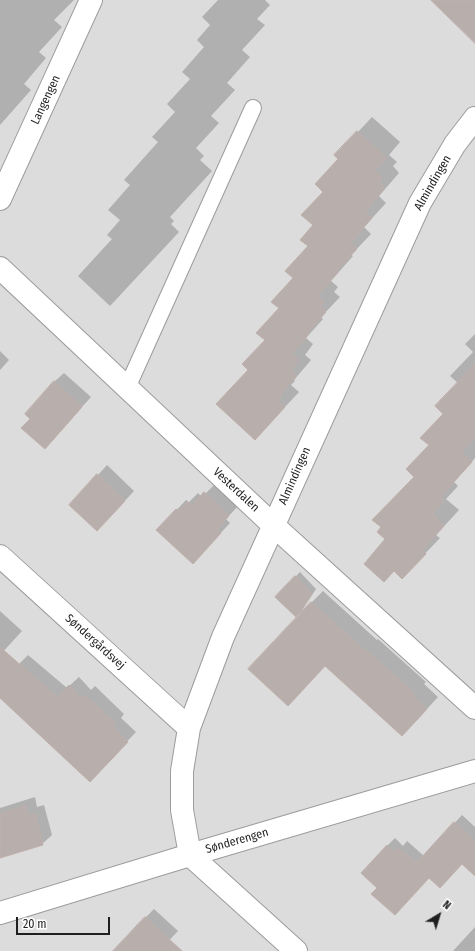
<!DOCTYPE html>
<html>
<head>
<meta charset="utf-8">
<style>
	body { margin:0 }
	#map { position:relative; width:475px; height:951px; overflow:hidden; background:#efeae7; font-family:"Fira Sans Condensed",sans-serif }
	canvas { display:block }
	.north { position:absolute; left:419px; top:895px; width:40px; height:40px; -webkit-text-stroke:3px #fff; paint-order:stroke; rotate:38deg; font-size:11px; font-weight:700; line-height:16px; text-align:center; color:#1f1f1f }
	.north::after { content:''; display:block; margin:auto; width:14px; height:18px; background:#1f1f1f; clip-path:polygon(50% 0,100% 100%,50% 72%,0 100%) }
	.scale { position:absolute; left:16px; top:917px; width:94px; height:18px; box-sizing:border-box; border:2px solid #1f1f1f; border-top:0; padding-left:5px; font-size:12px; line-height:14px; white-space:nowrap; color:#1f1f1f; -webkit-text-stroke:3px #fff; paint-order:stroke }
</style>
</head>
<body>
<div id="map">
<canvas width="475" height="951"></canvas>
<div class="north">N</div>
<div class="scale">20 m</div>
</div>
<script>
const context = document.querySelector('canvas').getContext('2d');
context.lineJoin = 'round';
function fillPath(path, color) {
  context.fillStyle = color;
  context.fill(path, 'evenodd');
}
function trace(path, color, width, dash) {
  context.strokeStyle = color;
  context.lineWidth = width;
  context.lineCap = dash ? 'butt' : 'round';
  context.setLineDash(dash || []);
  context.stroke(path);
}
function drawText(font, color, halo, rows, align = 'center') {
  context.font = font + ' "Fira Sans Condensed",sans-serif';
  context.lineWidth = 3;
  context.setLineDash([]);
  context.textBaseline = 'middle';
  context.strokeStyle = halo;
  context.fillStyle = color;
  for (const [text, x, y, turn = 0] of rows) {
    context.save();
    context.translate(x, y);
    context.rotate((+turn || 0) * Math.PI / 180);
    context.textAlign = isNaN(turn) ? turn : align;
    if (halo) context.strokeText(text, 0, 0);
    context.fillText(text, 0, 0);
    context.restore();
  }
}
fillPath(new Path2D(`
	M0,0H475V951H0Z`), '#dddcdc');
fillPath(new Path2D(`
	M0,0H74L54,20L62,27L39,52L46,58L24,84L31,90L0,125Z
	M218,0H265L270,5L257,19L265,25L242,50L250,57L227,83L235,90L211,116L219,123L196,148L204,156L200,160L212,171L170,217L174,221L171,224L179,232L110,306L78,276L112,239L107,235L120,220L108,210L130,185L124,180L158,142L152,137L175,112L167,104L190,79L182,72L204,47L197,40L210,25L202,17Z
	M372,117L400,142L389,155L397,162L393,166L399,173L379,196L386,203L364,227L371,234L351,255L353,256L331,281L338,287L334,292L340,297L321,317L323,319L306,338L313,344L305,355L311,360L294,380L295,381L291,385L299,392L255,439L249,370L266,340L309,246L324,192L340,159L358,132Z
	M475,334V458L454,482L458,486L446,499L459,510L436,535L440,538L417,562L386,539L458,383L450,376L473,352L465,344Z
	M0,351L9,360L0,370Z
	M64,373L91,397L54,438L31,419L54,382Z
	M107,465L134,491L107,520L98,475Z
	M215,484L238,506L226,519L230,523L202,553L158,530L186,500L189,502L198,493L202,497Z
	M300,572L316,589L301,612L296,616L276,597Z
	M323,591L377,640L378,639L426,682L424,684L438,697L414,723L311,603Z
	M0,611L22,631L0,655Z
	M28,655L67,688L79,677L91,690L95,686L124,714L121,718L136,732L99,771L0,696V691L19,664Z
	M35,797L37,807L44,805L52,835L42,844L0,857V808Z
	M462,815L475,827V858L429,877L378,888L387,846L395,838L403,846L407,841L424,856Z
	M154,909L178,931L159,951H142L145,918Z
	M475,927V951H453Z`), '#0003');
const building = new Path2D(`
	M431,0H475V43Z
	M357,131L386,158L374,170L382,178L378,182L385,188L365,212L372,218L350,243L357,249L337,270L339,271L317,296L324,302L320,307L326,312L307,333L309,334L292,353L298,360L291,371L297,376L280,395L281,396L277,400L285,407L255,440L216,404L248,370L242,364L265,340L256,333L279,308L271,302L293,278L285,271L308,246L300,240L313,225L301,215L323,192L315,184L338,159L334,155Z
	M475,364V437L461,452L472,462L440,497L444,501L432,514L444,526L422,550L426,554L402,579L394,571L384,582L364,564L385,539L377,532L381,527L372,520L414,477L406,469L429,445L420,438L443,414L435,406Z
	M54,381L82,407L45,449L21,428L30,419L25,414Z
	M97,474L125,501L97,531L69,505Z
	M204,492L229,516L217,529L221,533L193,564L156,530L176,509L179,511L188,502L192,506Z
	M295,576L312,594L296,617L275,597Z
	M311,602L365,651L366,650L415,694L413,696L427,709L402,736L325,666L288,706L248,669Z
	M0,647L57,697L69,685L82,699L85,695L116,724L113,727L128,742L90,782L0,698Z
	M25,806L28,816L35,814L43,845L0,858V814Z
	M454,822L475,841V876L462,864L440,888L429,878L395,915L371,894L377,888L361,873L387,845L395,853L399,848L416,863Z
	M145,917L182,951H113Z`);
fillPath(building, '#b8afad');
trace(building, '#bfafab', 1);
const service = new Path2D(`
	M127,388L253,108`);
const minor = new Path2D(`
	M0,199L91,0
	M0,268L273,525L475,708
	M0,556L189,728
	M0,913L190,855L475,771
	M296,951L190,855L182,810V771L189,728L223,637L420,203L455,144L475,118`);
trace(service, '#9c9c9c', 18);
trace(minor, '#9c9c9c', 24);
trace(service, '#fff', 16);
trace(minor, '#fff', 22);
drawText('12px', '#1f1f1f', '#fff', [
	["Langengen",46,100,-65],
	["Almindingen",433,183,-60],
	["Almindingen",295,476,-66],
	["Vesterdalen",236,490,43],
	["Søndergårdsvej",95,642,42],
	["Sønderengen",237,841,-16]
]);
</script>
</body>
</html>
